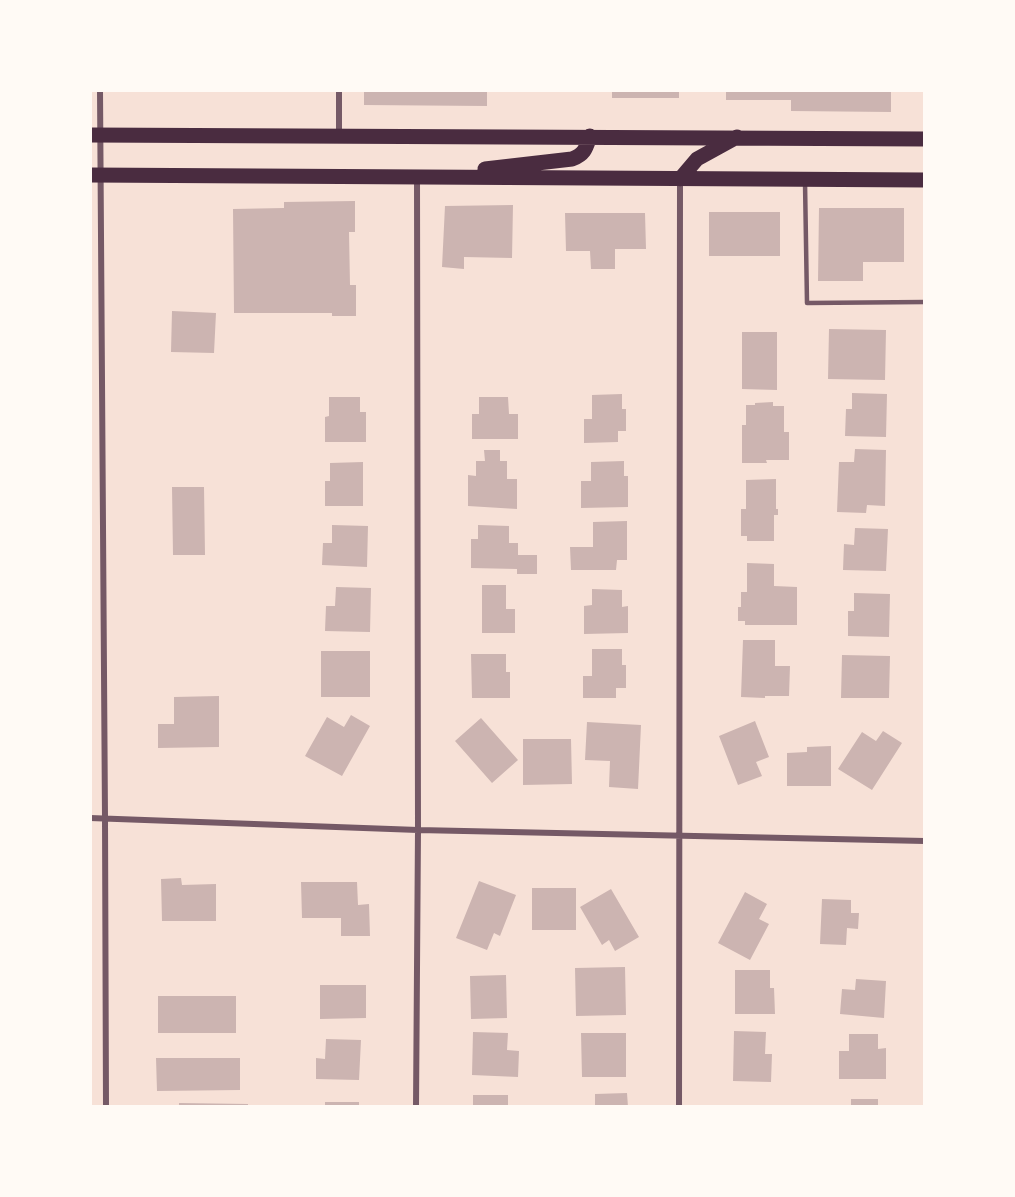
<!DOCTYPE html>
<html>
<head>
<meta charset="utf-8">
<style>
	body { margin:0 }
	#map { position:relative; width:1015px; height:1197px; overflow:hidden; background:#f7e1d7; font-family:"Space Grotesk",sans-serif }
	canvas { display:block }
	.frame { position:absolute; inset:0; border:92px solid #fffaf5; pointer-events:none }
</style>
</head>
<body>
<div id="map">
<canvas width="1015" height="1197"></canvas>
<div class="frame"></div>
</div>
<script>
const context = document.querySelector('canvas').getContext('2d');
context.lineJoin = 'round';
function fillPath(path, color) {
  context.fillStyle = color;
  context.fill(path, 'evenodd');
}
function trace(path, color, width, dash) {
  context.strokeStyle = color;
  context.lineWidth = width;
  context.lineCap = dash ? 'butt' : 'round';
  context.setLineDash(dash || []);
  context.stroke(path);
}
fillPath(new Path2D(`
	M364,90H487V106L364,105Z
	M612,90H679V98H612Z
	M726,90H891V112L791,111V100H726Z
	M355,201V232H349L350,285H356V316H332V313H234L233,209L284,208V202Z
	M513,205L512,258L464,257V269L442,267L445,206Z
	M819,208H904V262H863V281H818Z
	M709,212H780V256H709Z
	M565,213H645L646,249H615V269H591L590,251H566Z
	M172,311L216,313L214,353L171,352Z
	M829,329L886,330L885,380L828,379Z
	M742,332H777V390L742,389Z
	M852,393L887,394L886,437L845,436L846,409H852Z
	M622,394V409H626V431H618V442L584,443V419H592V395Z
	M329,397H360V412H366V442H325V417L329,416Z
	M479,397H508L509,414H518V439H472V414H479Z
	M773,402V406H784V432H789V460H766L767,463H742V425H746V405H755V403Z
	M855,449L886,450L885,506L867,505L866,513L837,512L839,462H854Z
	M484,450H500V461H507V479H517V509L468,506V475L476,476V461H485Z
	M624,461V476H628V507L581,508V481H591V462Z
	M363,462V506H325V481H330V463Z
	M776,479V509H778V515H774V541H747V536H741V509H746V480Z
	M172,487H204L205,555H173Z
	M627,521V560H617L616,570H571L570,547H593V522Z
	M332,525L368,526L367,567L322,565L323,543H332Z
	M478,525L509,526V543H518V555H537V574H517V569L471,568V539H478Z
	M855,528L888,529L886,571L843,570L844,544L854,545Z
	M747,563L774,564V586L797,587V625H745V621H738V607H741V592H747Z
	M482,585H506V609H515V633H482Z
	M336,587L371,588L370,632L325,631L326,606H335Z
	M592,589L622,590V607L628,606V633L584,634V606L592,605Z
	M854,593L890,594L889,637L848,636V611H854Z
	M743,640H775V666H790L789,696H765V698L741,697Z
	M592,649H622V665H626V688H616V698H583V676H592Z
	M321,651H370V697H321Z
	M471,654H506V672H510V698H472Z
	M842,655L890,656L889,698H841Z
	M219,696V747L158,748V724H174V697Z
	M351,715L370,726L342,776L305,756L327,717L344,727Z
	M481,718L518,760L492,783L455,741Z
	M755,721L769,757L756,762L762,776L738,785L719,736Z
	M587,722L641,725L638,789L609,787L610,761L585,760Z
	M883,731L902,743L872,790L838,769L862,732L876,741Z
	M523,739H571L572,784L523,785Z
	M831,746V786H787V753L807,752V747Z
	M181,878L182,885L216,884V921H162L161,879Z
	M479,881L516,895L500,936L494,933L487,950L456,938Z
	M301,882H357L358,905L369,904L370,936H341V918H302Z
	M532,888H576V930H532Z
	M611,889L639,937L615,951L609,940L602,945L580,907Z
	M745,892L767,904L759,919L769,924L750,960L718,943Z
	M822,899L851,900V913H859L858,929L847,928L846,945L820,944Z
	M625,967L626,1015L576,1016L575,968Z
	M735,970H770V988H774L775,1014H735Z
	M506,975L507,1018L471,1019L470,976Z
	M856,979L886,981L884,1018L840,1014L842,989L855,990Z
	M320,985H366V1018L320,1019Z
	M158,996H236V1033H158Z
	M734,1031L766,1032L765,1054H772L771,1082L733,1081Z
	M473,1032L508,1033L507,1050L519,1051L518,1077L472,1075Z
	M581,1033H626V1077H582Z
	M849,1034H878V1049L886,1048V1079H839V1051H849Z
	M326,1039L361,1040L359,1080L316,1079V1058L325,1059Z
	M156,1058H240V1090L157,1091Z
	M627,1093L628,1107H595V1094Z
	M473,1095H508V1107H473Z
	M851,1099H878V1107H851Z
	M325,1102H359V1107H325Z
	M179,1103L248,1104V1107H179Z`), '#ccb4b1');
trace(new Path2D(`
	M805,182L807,303L925,302`), '#755966', 4.5);
trace(new Path2D(`
	M100,90L105,818L106,1107
	M339,90V135
	M90,818L418,830L925,841
	M416,1107L418,830L417,177
	M679,1107L680,179`), '#755966', 6);
trace(new Path2D(`
	M90,135L925,139
	M485,169L572,159C585,154 586,148 590,136
	M90,175L925,180
	M680,179L697,159L737,137`), '#4a2c40', 15);
</script>
</body>
</html>
